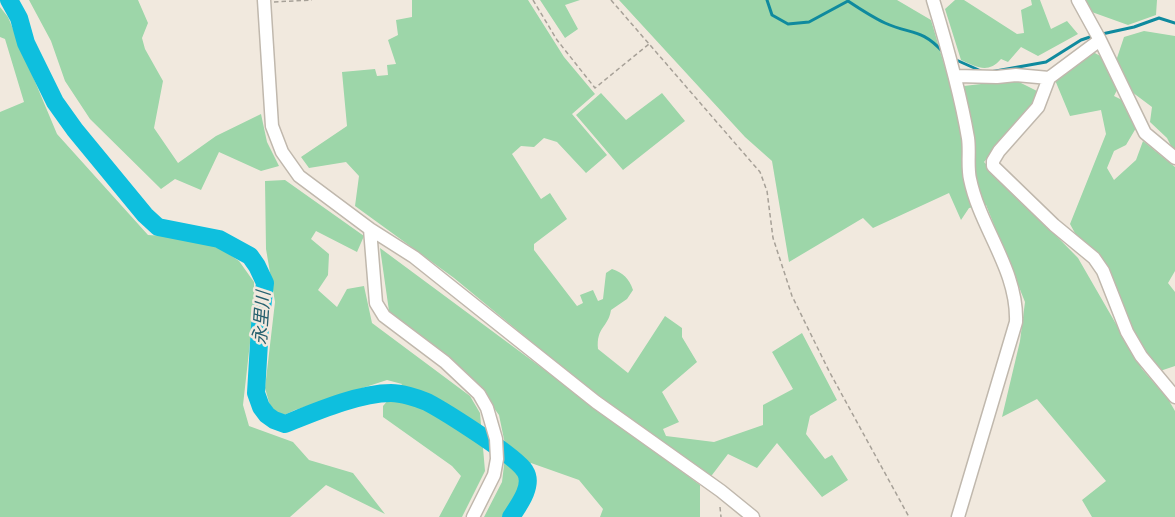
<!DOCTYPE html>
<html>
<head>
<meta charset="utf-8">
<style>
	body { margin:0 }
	canvas { display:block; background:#f1e9de }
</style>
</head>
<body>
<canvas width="1175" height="517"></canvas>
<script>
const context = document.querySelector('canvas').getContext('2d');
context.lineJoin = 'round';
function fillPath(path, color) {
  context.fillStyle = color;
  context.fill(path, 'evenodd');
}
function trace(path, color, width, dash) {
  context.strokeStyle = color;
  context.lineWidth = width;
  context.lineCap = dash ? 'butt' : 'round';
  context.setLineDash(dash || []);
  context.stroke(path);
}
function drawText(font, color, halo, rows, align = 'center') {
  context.font = font + ' "Playfair Display","Noto Sans JP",serif';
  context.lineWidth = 5;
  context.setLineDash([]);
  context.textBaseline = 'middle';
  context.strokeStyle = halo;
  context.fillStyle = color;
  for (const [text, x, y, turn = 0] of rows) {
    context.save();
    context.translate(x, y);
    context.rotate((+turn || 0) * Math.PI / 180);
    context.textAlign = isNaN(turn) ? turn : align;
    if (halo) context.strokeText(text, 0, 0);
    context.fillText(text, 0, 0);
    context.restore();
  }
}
fillPath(new Path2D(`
	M29,0H138L148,23L142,38L145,49L163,81L154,128L178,163L216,136L261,114L267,142L279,166L261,171L219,152L201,190L175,179L161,189L90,119L65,81L51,41Z
	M412,0H528L564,57L595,94L572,114L607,155L586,173L557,142L544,138L534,147L521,146L512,154L541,199L550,193L567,219L534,244V250L577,306L583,303L580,295L593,290L598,301L603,299L606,273L612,269C623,273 629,278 633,290L627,299L611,310C608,328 596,327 598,349L628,373L665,316L682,328V337L697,362L662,392L679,422L663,429L666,436L714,442L763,425V405L793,389L772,352L802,333L837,400L810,416L806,434L825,459L832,455L848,480L822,497L777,443L757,468L728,454L709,479L614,410L454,278L355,206L359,176L346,162L309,168L301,157L347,126L342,72L375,69L377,76L388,75L387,65L396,64L388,40L398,35L396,20L412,17Z
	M540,0H580L565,5L578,29L565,38Z
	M619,0H897L931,20L949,81L964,86L1015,80L1037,91V103L984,162L1078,258L1142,369L1168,399L1175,411V517H1092L1082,500L1106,481L1037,399L1002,417L1020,341L1025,302L986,205L969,208L961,220L949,193L873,228L863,218L789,262L772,161L745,137Z
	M955,0H964L1017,34L1024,33L1021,10L1032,5L1031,0H1040L1051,29L1067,21L1078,34L1038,56L1021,47L1008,62L1001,59C988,74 977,67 961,60L945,9Z
	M1084,0H1157L1156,15L1128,25L1089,11Z
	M0,7L8,17L57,134L148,235L193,238L220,248L239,261L254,282V307L243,405L249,426L293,442L309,460L353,473L385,514L326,485L290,517H0V112L24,102L5,39L0,37Z
	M1144,31L1175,36V149L1171,146L1167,138L1150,122L1152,107L1128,89L1116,61L1124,37Z
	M1093,52L1104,58L1117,90L1114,96L1122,100L1136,128L1126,145L1114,151L1107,168L1114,180L1136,160L1143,141L1175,167V271L1168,283L1175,292V366L1160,371L1137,343L1107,267L1076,235L1070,224L1106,134L1101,110L1070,116L1055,80Z
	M601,93L626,120L662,93L685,121L623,170L576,115Z
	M285,180L364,236L357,252L316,231L311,239L329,254L328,275L318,290L337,307L347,289L364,286L372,323L470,396L480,413L485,471L462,517H439L461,476L452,466L383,417V406L402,384L387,380L295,410L282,416L271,409L265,388L275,302L266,249L265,181Z
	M380,248L700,485V517H600L603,509L579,480L531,463L521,474V485L502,517H484L502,482L506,449L499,415L477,385L401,324L389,311Z`), '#9dd6a9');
trace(new Path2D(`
	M767,0L772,15L788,24L809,22L848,1C860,9 872,17 885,23C912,35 921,28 943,52
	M1102,34L1134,27L1159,18L1175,23
	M954,59L981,71
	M990,72L1046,62L1081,40L1093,36`), '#0f8a9e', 3);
trace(new Path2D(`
	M9,0L19,18L26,43L55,102L75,130L145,215L158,227L219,239L250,256L257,266L265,283L260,326L256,393L261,407L267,415L274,420L285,424C315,412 359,393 391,393C401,393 418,398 427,402C444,411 516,456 525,471C534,485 519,505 511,517`), '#0ebfde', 18);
const minor = new Path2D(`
	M264,0L272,126L282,152L299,176L370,229L414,257L596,402L721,491L753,517
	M933,0C947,46 960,91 968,138C970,151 967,166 970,179C980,228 1018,270 1016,322L958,517
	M1078,0L1100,40L1145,133L1175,158
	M1100,40L1049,78L1038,107L999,151L993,161V166L1054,225L1094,258L1103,271L1127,332L1141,356L1175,397
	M956,76L997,77L1016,75L1049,78
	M370,229L376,303L384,316L445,362L479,394L487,408L496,439L497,459L494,475L473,517`);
trace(minor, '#c0b8ad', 15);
trace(new Path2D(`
	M533,0L557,40L595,88L649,44
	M611,0L760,172L767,191L773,238L792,296L829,371L909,517
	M274,2L312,0
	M720,507L721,517`), '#a7a198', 1.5, [4.5, 3]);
trace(minor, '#fff', 12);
drawText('italic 18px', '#25606e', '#f1e9de', [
	["永里川",262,318,-86]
]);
</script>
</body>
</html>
